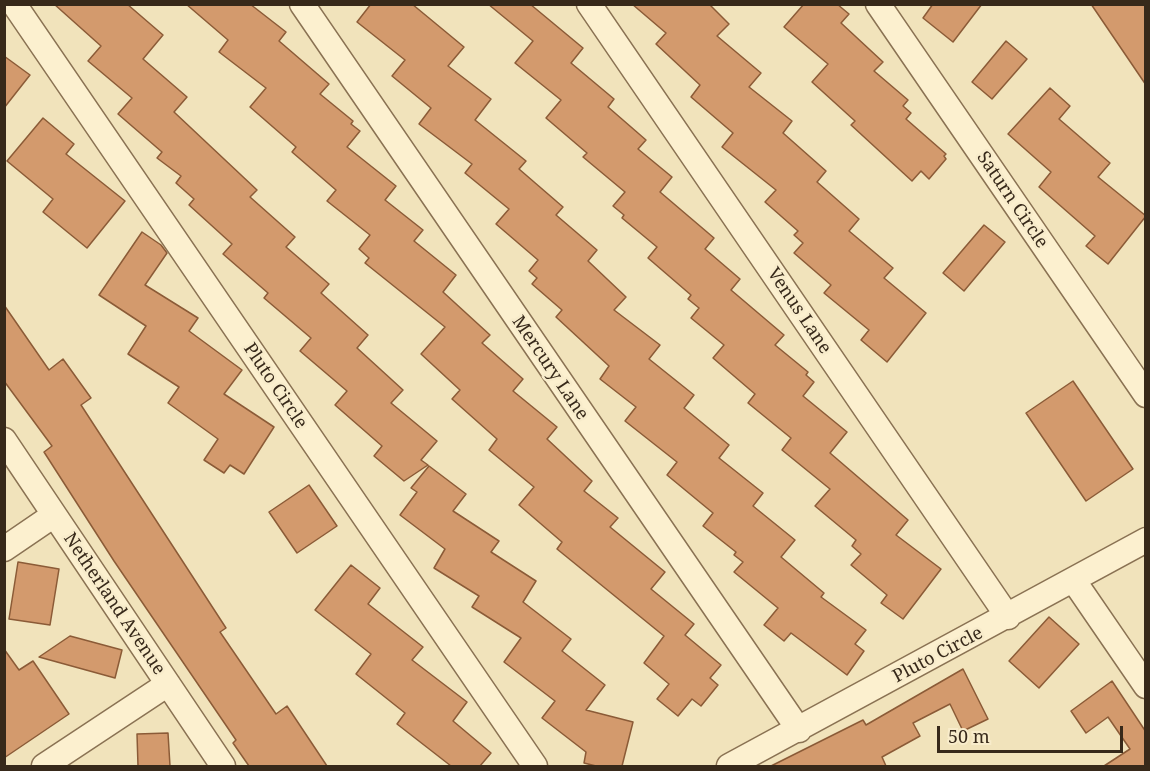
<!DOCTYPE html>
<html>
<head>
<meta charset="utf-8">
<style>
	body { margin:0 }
	#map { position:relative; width:1150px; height:771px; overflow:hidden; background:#f1e3bb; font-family:"Noto Serif",serif }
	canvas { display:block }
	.frame { position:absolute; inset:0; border:6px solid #37291a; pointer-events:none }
	.scale { position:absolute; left:937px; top:726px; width:186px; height:27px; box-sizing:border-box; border:3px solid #37291a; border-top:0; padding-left:8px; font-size:18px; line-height:21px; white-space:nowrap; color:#37291a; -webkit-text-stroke:4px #f8eccb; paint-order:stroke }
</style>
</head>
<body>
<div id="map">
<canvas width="1150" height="771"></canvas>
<div class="frame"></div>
<div class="scale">50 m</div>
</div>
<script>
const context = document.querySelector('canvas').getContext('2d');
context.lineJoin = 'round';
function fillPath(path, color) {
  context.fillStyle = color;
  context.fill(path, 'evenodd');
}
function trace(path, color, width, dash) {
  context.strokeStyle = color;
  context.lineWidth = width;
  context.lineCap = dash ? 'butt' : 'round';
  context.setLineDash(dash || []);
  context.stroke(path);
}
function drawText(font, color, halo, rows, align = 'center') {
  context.font = font + ' "Noto Serif",serif';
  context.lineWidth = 5;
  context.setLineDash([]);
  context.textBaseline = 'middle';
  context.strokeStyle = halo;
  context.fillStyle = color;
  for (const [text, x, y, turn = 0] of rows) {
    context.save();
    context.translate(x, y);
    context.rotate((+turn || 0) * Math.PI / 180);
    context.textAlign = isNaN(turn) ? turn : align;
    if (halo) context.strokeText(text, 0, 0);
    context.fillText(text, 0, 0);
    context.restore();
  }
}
const building = new Path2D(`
	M54,4H127L163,35L143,59L187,97L174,112L257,190L250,197L295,237L286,247L329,284L321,293L368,335L357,348L403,390L391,403L437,441L421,460L428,465L404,481L374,456L382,446L335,405L347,391L300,351L311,338L264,298L268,293L223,254L232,244L189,205L194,199L176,183L181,176L157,158L162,152L118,114L132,98L88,61L101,46Z
	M186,4H250L286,32L279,41L329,84L320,94L353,121L351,124L360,131L347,147L396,186L385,200L423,230L414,241L456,275L443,292L490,335L482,343L523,379L513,391L557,427L547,439L592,481L584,491L618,518L610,527L665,572L651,589L694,624L685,635L721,665L710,678L718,685L701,706L692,699L678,716L657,699L669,684L644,663L664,636L557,549L562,542L519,505L534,487L489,450L497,439L452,399L460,390L421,354L445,327L365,263L369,258L359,249L370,235L327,201L336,190L292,152L296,147L250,107L266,88L219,52L228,40Z
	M371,4H412L464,47L448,66L491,99L475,120L526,161L519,169L563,207L556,215L597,250L588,261L626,297L614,310L660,345L649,359L694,395L684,408L729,445L719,458L763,493L753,506L795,540L781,557L824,593L821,597L866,630L855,644L864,651L847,675L791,633L784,641L764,625L778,608L734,572L743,562L734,555L736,552L703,526L713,513L667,475L677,462L625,421L636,407L600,379L609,366L556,317L562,310L532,284L537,278L529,271L538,260L496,224L509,209L465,173L472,164L419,124L431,108L392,76L405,60L357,22Z
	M488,4H530L583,48L571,63L614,99L608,107L646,140L638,149L672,177L660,192L714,238L705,249L740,279L731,290L784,335L775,345L808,372L806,375L814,382L803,396L847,432L830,453L908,520L896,535L941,569L903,619L881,603L887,595L851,565L861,554L852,546L856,540L815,506L830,489L782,450L791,438L748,403L755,394L713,358L724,345L691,318L699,308L688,299L691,295L648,258L657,247L622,218L624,215L613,206L625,192L583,157L587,153L546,118L561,100L515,63L533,41Z
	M632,4H709L729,24L717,36L761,73L749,87L792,121L783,133L826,171L817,182L859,219L849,231L893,268L884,278L926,313L887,362L861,340L869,330L824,293L831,285L794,253L803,243L794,235L798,231L765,202L776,190L722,147L733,133L691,97L700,85L656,44L666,33Z
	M804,4H837L849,14L841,23L883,62L874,71L908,100L903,106L911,113L906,119L946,154L944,156L946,159L929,179L921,171L912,181L851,125L855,121L812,82L828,64L784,27Z
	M933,4H982L953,42L923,18Z
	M1091,4H1146V85Z
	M1006,41L1027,59L992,99L972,82Z
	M4,56L30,75L4,108Z
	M1050,88L1070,106L1059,119L1110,163L1098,177L1146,216L1108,264L1086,246L1095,236L1039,187L1051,172L1008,134Z
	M43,118L74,144L66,154L125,201L87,248L43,212L53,199L7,161Z
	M984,225L1005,242L964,291L943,273Z
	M142,232L161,245L167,253L145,285L198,318L189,331L242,370L224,394L274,427L244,474L230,465L224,473L204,460L218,439L168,403L179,387L128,354L146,326L99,295Z
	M4,305L49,370L63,359L91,398L81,405L226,628L220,632L276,714L287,706L327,766H249L233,743L236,740L114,561L44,452L52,446L4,381Z
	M1073,381L1133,469L1086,501L1026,413Z
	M429,466L466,494L453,511L499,541L491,552L536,581L523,602L571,639L562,651L605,685L586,710L633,722L622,766H596L584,763L586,752L542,718L555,701L504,662L521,638L472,607L479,596L434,568L445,549L400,515L417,492L411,488Z
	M309,485L337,526L297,553L269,512Z
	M18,562L59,569L50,625L9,619Z
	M351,565L380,588L368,604L423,647L412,660L467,702L453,721L491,753L480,766H451L397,724L405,713L356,674L371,654L315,610Z
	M1049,617L1079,644L1039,688L1009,661Z
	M70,636L122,650L115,678L39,657Z
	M4,649L19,670L33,661L69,714L4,758Z
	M963,669L988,719L963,731L950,704L913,723L920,736L882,757L886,766H771L863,720L866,725Z
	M1112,681L1146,732V766H1104L1130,749L1108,717L1086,733L1071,711Z
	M168,733L170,766H138L137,734Z`);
fillPath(building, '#d39a6d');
trace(building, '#8b5b37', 1.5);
const street = new Path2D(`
	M14,4L535,766
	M302,4L799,730
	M589,4L1008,617
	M878,4L1146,395
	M4,440L223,766
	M4,549L54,515
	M1074,581L1146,686
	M44,766L168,684
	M729,766L1146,540`);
trace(street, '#8a7253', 27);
trace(street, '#fcf0cf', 24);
drawText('18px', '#37291a', '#f8eccb', [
	["Saturn Circle",1012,200,56],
	["Venus Lane",799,311,56],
	["Mercury Lane",550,368,56],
	["Pluto Circle",275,386,56],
	["Netherland Avenue",114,604,56],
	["Pluto Circle",938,655,-28]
]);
</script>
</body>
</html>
